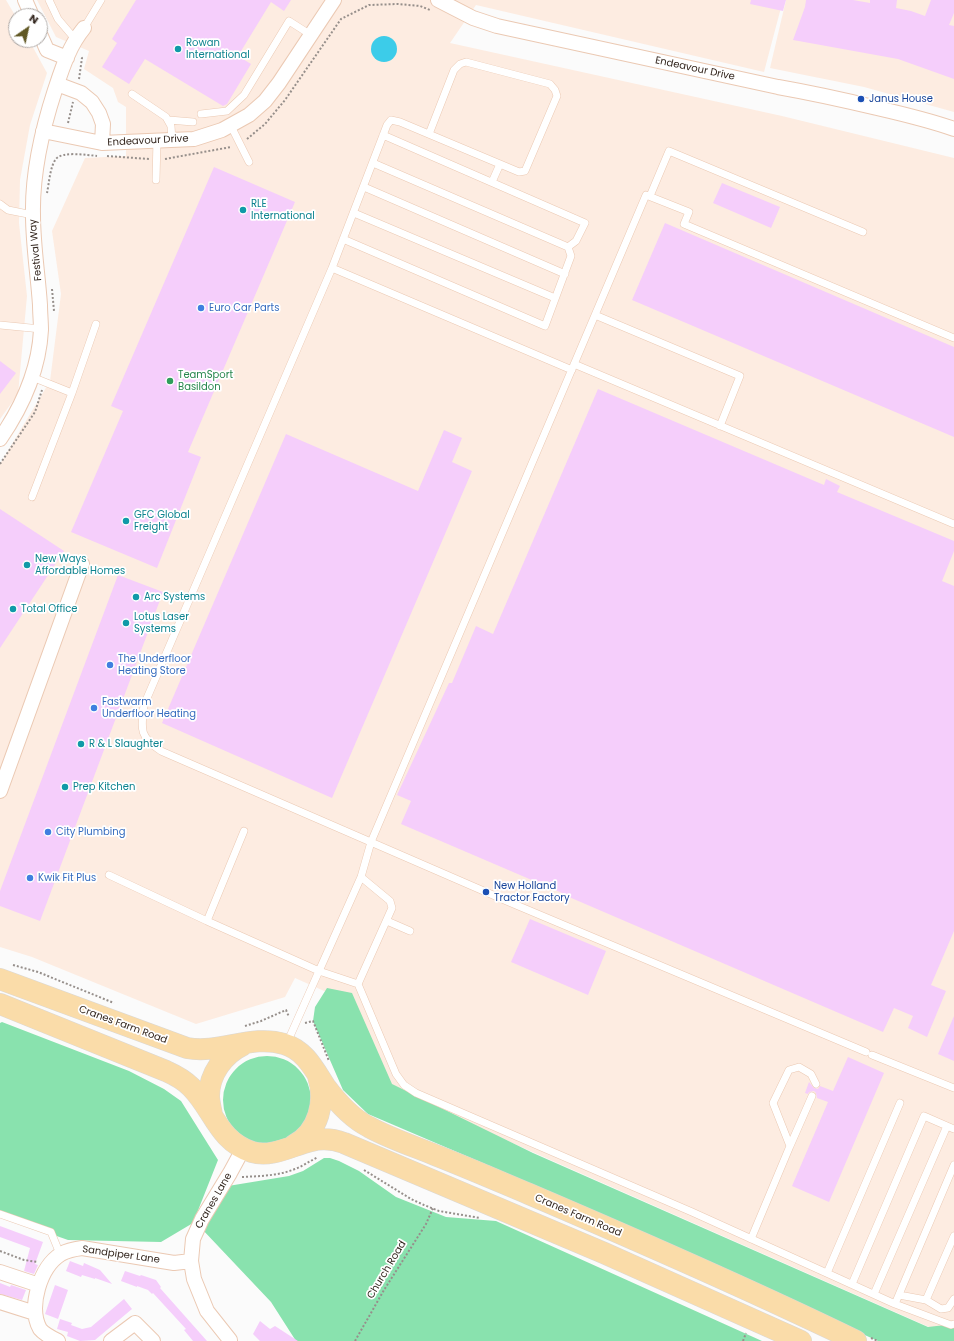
<!DOCTYPE html>
<html>
<head>
<meta charset="utf-8">
<style>
	body { margin:0 }
	#map { position:relative; width:954px; height:1341px; overflow:hidden; background:#fbfbfb; font-family:Poppins,sans-serif }
	canvas { display:block }
	.north { position:absolute; left:8px; top:8px; width:40px; height:40px; box-sizing:border-box; background:#fff; border:1px solid #ada8a5; border-radius:50%; rotate:34deg; font-size:11px; font-weight:700; line-height:16px; text-align:center; color:#32251d }
	.north::after { content:''; display:block; margin:auto; width:14px; height:18px; background:#605723; clip-path:polygon(50% 0,100% 100%,50% 72%,0 100%) }
</style>
</head>
<body>
<div id="map">
<canvas width="954" height="1341"></canvas>
<div class="north">N</div>
</div>
<script>
const context = document.querySelector('canvas').getContext('2d');
context.lineJoin = 'round';
function fillPath(path, color) {
  context.fillStyle = color;
  context.fill(path, 'evenodd');
}
function trace(path, color, width, dash) {
  context.strokeStyle = color;
  context.lineWidth = width;
  context.lineCap = dash ? 'butt' : 'round';
  context.setLineDash(dash || []);
  context.stroke(path);
}
function drawText(font, color, halo, rows, align = 'center') {
  context.font = font + ' Poppins,sans-serif';
  context.lineWidth = 3.5;
  context.setLineDash([]);
  context.textBaseline = 'middle';
  context.strokeStyle = halo;
  context.fillStyle = color;
  for (const [text, x, y, turn = 0] of rows) {
    context.save();
    context.translate(x, y);
    context.rotate((+turn || 0) * Math.PI / 180);
    context.textAlign = isNaN(turn) ? turn : align;
    if (halo) context.strokeText(text, 0, 0);
    context.fillText(text, 0, 0);
    context.restore();
  }
}
fillPath(new Path2D(`
	M0,0H6L16,17V40H29L47,73L30,125L20,180L19,223L27,296L18,394L0,419Z
	M37,0H783L764,72L476,5L450,43L782,116L954,158V1338L383,1086L351,1003L295,978L285,997L196,1024L32,957L0,947V464L50,381L61,294L52,231L85,158L126,156V107L118,102L113,88L84,69L89,51L56,37Z
	M786,0H954V112L864,87L770,68Z`), '#fdece1');
fillPath(new Path2D(`
	M327,988L352,993L392,1084L533,1153L928,1327L954,1324V1341H878L499,1170L368,1114L343,1090L313,1021L315,1007Z
	M2,1022L129,1071L164,1089L181,1101L218,1160L193,1223L161,1242L68,1240L0,1216V1023Z
	M223 1100a44 44 0 1 1 88 0a44 44 0 1 1-88 0Z
	M324,1158H330L339,1161L359,1171L396,1197L446,1217L496,1221L762,1341H296L271,1302L201,1228L228,1186L289,1176L303,1171Z`), '#89e2ae');
fillPath(new Path2D(`
	M371 49a13 13 0 1 1 26 0a13 13 0 1 1-26 0Z`), '#3ccce9');
fillPath(new Path2D(`
	M136,0H291L284,11L271,2L238,56L251,64L227,104L223,106L145,59L129,84L102,67L117,43L112,39Z
	M751,0H786L783,11L750,4Z
	M806,0H853L870,3V0H897L896,8L911,11L925,16L931,0H954V13L949,25L954,26V79L898,59L793,40L805,7Z
	M214,167L295,202L188,452L201,457L157,568L71,532L123,411L111,406Z
	M722,183L780,207L771,228L713,203Z
	M665,223L954,347V437L632,300Z
	M0,361L16,373L0,394Z
	M598,389L824,485L826,479L840,486L837,492L954,541V551L942,581L954,586V931L931,985L946,991L927,1037L908,1028L913,1016L894,1008L883,1032L569,897V896L401,824L411,801L397,795L449,683H452L476,626L493,634Z
	M444,430L462,438L452,462L472,471L332,798L162,723L286,434L418,491Z
	M0,509L64,551L0,648Z
	M118,575L163,592L40,921L0,906V891Z
	M530,919L606,951L588,995L511,962Z
	M954,1016V1061L938,1054Z
	M848,1057L884,1073L829,1202L792,1186L828,1102L817,1098L816,1093L814,1091L809,1092L808,1094L805,1093L809,1082L814,1088L818,1089L820,1086L833,1091Z
	M0,1226L43,1242L35,1264L38,1265L34,1274L24,1271L30,1248L0,1237Z
	M70,1261L83,1266L84,1263L100,1270L112,1284L95,1278V1279L82,1275L81,1277L66,1271Z
	M125,1271L140,1276L141,1275L156,1280L161,1287L160,1288L207,1341H193L184,1330L186,1329L153,1293L152,1294L148,1290L137,1286V1287L121,1281Z
	M0,1283L10,1287L11,1285L26,1290L22,1300L0,1294Z
	M55,1285L68,1290L58,1319L45,1314Z
	M124,1299L132,1309L95,1340L80,1341L67,1336L68,1332L57,1329L60,1319L72,1323L71,1325L82,1329L91,1327Z
	M260,1321L270,1329L275,1326L298,1341H260L253,1334Z`), '#f5cefb');
const lane = new Path2D(`
	M49,0L58,19L75,39
	M84,28L101,0
	M132,94L166,117L171,126L172,140
	M201,114L227,111L244,95L289,21L311,35
	M169,120L193,122
	M231,126L249,162
	M373,163L568,247
	M156,180L157,140
	M492,182L500,164
	M364,187L565,274
	M650,196L669,151L863,232
	M0,204L8,210L33,215
	M354,213L555,298
	M343,239L545,326L571,256L568,247L576,241L585,223L383,135
	M332,268L387,125L391,120L400,122L519,172L525,171L557,96L555,90L550,84L466,62L460,64L454,70L429,134
	M595,315L740,376L720,426
	M0,325L41,329
	M574,364L954,524
	M572,370L332,268L144,705C141,729 139,737 161,751L509,902L866,1052
	M72,393L96,324
	M32,497L72,393L32,377
	M244,831L207,921L319,971L361,877L371,842L646,195L689,212L684,224L954,338
	M109,875L207,921
	M387,921L410,931
	M358,984L392,908L390,901L361,877
	M287,1043L319,971L358,984L396,1074L404,1085L416,1093L692,1212L895,1304L951,1325L954,1324
	M872,1055L954,1088
	M790,1146L812,1096
	M0,1214L51,1232L60,1254
	M954,1236L926,1300L941,1309L948,1308L954,1299
	M751,1239L790,1146L773,1103L789,1070L799,1067L811,1074L816,1084
	M827,1273L900,1103
	M852,1284L924,1116L954,1129
	M874,1294L947,1126
	M899,1295L926,1300
	M895,1304L954,1165`);
const street = new Path2D(`
	M25,0L32,16
	M438,0L473,18L497,26L778,87C812,93 844,100 877,108C903,114 929,120 954,129
	M40,34L47,50L67,58
	M57,84L81,93L92,102L99,113L103,124L102,143
	M43,131L102,143L194,139L222,130L249,115L265,101L279,83L334,0
	M0,439C22,407 39,369 41,330C41,322 40,313 40,305C38,275 33,245 33,215C32,173 42,130 55,90C62,69 69,46 84,28
	M0,791L82,564
	M0,1272L39,1285
	M0,1302L35,1313
	M230,1340L207,1311L194,1279L191,1261L193,1239L202,1219L230,1173L243,1149
	M58,1341C52,1338 44,1334 40,1329C28,1307 40,1267 61,1254C68,1250 74,1249 82,1248L174,1263L191,1261
	M111,1341L135,1323L153,1341`);
const primary = new Path2D(`
	M0,979L187,1048C220,1054 252,1034 284,1044C305,1050 314,1069 325,1086C337,1102 351,1118 369,1127C389,1138 413,1146 435,1155C466,1167 498,1181 529,1194C639,1241 749,1289 856,1341
	M0,1004L166,1071C175,1075 184,1080 191,1087C214,1110 218,1141 252,1152C272,1158 293,1145 311,1141C323,1138 333,1139 344,1143L604,1253L801,1341
	M212,1115C211,1109 209,1102 209,1096C209,1074 224,1054 243,1045
	M294,1145C319,1132 326,1101 318,1076`);
trace(lane, '#ebc9b3', 8);
trace(street, '#ebc9b3', 16);
trace(primary, '#dad8d6', 22);
trace(new Path2D(`
	M79,79L82,58L80,56
	M68,123L73,102
	M247,139L265,124L285,100L341,19L369,5L398,4L420,6L430,10
	M107,156L149,159
	M165,159L231,147
	M47,193C49,184 50,166 56,159C62,151 87,155 97,156
	M52,289L54,311
	M0,464L35,412L42,390
	M13,965L38,972L114,1003
	M305,1023L313,1021L329,1061
	M245,1026L261,1021L286,1010L289,1017
	M364,1170L411,1199L424,1205L439,1211L480,1218
	M242,1177C260,1176 278,1176 295,1169C303,1166 310,1161 318,1157
	M0,1251L24,1260L38,1262
	M871,1338L878,1341
	M355,1341L384,1290L426,1224L433,1208
	M743,1341L746,1333`), '#968f8b', 2, [2, 2]);
trace(lane, '#fff', 7);
trace(street, '#fff', 14);
trace(primary, '#fadca9', 21);
for (const [x, y, r, color] of [
	[178,49,4,"#0f9aa8"],
	[861,99,4,"#1a4fb4"],
	[243,210,4,"#0f9aa8"],
	[201,308,4,"#3f7fe0"],
	[170,381,4,"#2e9e5b"],
	[126,521,4,"#0f9aa8"],
	[27,565,4,"#0f9aa8"],
	[136,597,4,"#0f9aa8"],
	[13,609,4,"#0f9aa8"],
	[126,623,4,"#0f9aa8"],
	[110,665,4,"#3f7fe0"],
	[94,708,4,"#3f7fe0"],
	[81,744,4,"#0f9aa8"],
	[65,787,4,"#0f9aa8"],
	[48,832,4,"#3f7fe0"],
	[30,878,4,"#3f7fe0"],
	[486,892,4,"#1a4fb4"]
]) {
  const dot = new Path2D();
  dot.arc(x, y, r, 0, 2 * Math.PI);
  context.fillStyle = color;
  context.fill(dot);
  trace(dot, '#fff', 1.5);
}
drawText('10px', '#0d838f', '#fff', [
	["Rowan",186,43],
	["International",186,55],
	["RLE",251,204],
	["International",251,216],
	["GFC Global",134,515],
	["Freight",134,527],
	["New Ways",35,559],
	["Affordable Homes",35,571],
	["Arc Systems",144,597],
	["Total Office",21,609],
	["Lotus Laser",134,617],
	["Systems",134,629],
	["R & L Slaughter",89,744],
	["Prep Kitchen",73,787]
], 'left');
drawText('10px', '#32251d', '#fff', [
	["Endeavour Drive",695,69,12],
	["Endeavour Drive",148,141,-3],
	["Festival Way",36,250,-95],
	["Cranes Farm Road",123,1025,20],
	["Cranes Lane",214,1201,-60],
	["Cranes Farm Road",578,1216,23],
	["Sandpiper Lane",121,1255,8],
	["Church Road",387,1270,-59]
]);
drawText('10px', '#164399', '#fff', [
	["Janus House",869,99],
	["New Holland",494,886],
	["Tractor Factory",494,898]
], 'left');
drawText('10px', '#366cbe', '#fff', [
	["Euro Car Parts",209,308],
	["The Underfloor",118,659],
	["Heating Store",118,671],
	["Fastwarm",102,702],
	["Underfloor Heating",102,714],
	["City Plumbing",56,832],
	["Kwik Fit Plus",38,878]
], 'left');
drawText('10px', '#27864d', '#fff', [
	["TeamSport",178,375],
	["Basildon",178,387]
], 'left');
</script>
</body>
</html>
